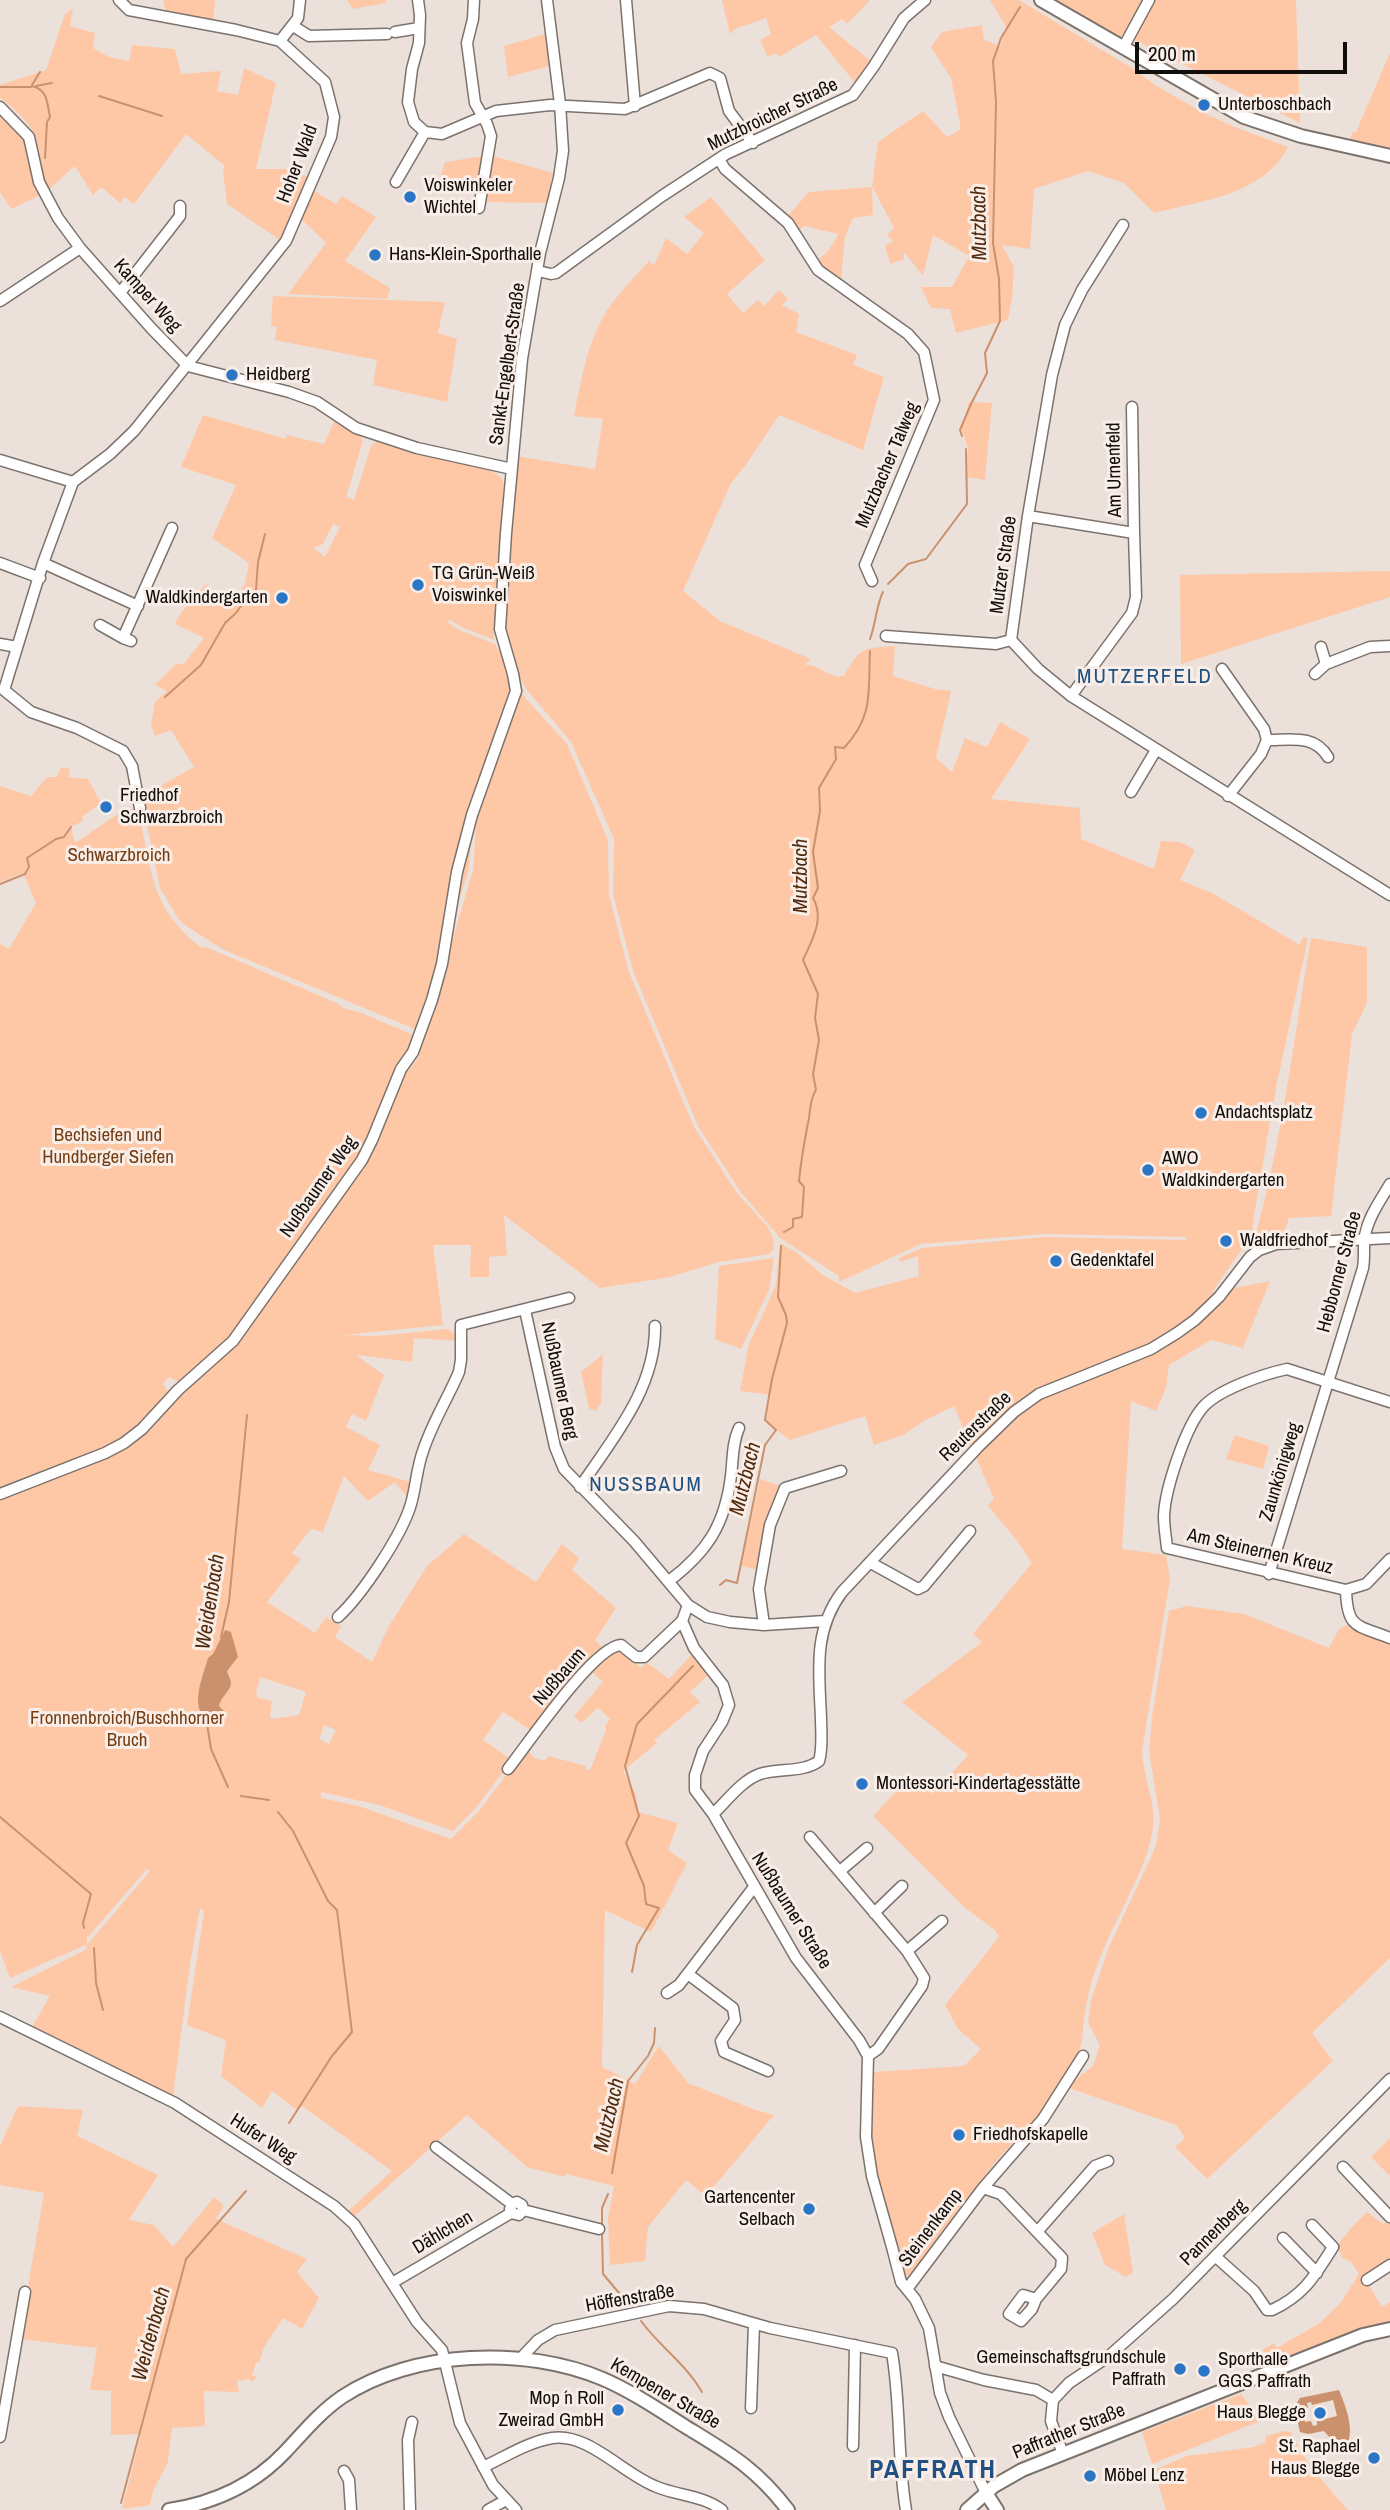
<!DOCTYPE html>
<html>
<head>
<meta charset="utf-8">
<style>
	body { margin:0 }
	#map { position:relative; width:1390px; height:2510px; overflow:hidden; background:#ece0da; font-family:"Archivo Narrow",sans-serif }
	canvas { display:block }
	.scale { position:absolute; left:1135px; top:42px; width:212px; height:32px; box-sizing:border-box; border:4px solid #110d0b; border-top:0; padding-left:9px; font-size:21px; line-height:24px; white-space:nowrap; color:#110d0b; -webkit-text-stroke:5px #f9eee7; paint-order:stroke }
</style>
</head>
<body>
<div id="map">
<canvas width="1390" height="2510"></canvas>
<div class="scale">200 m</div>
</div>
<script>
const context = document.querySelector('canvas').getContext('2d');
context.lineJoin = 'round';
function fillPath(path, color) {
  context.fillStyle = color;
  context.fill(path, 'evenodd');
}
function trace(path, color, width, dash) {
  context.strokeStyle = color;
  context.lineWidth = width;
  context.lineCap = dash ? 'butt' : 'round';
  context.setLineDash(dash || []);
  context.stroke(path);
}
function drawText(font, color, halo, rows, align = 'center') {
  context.font = font + ' "Archivo Narrow",sans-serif';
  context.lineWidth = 6;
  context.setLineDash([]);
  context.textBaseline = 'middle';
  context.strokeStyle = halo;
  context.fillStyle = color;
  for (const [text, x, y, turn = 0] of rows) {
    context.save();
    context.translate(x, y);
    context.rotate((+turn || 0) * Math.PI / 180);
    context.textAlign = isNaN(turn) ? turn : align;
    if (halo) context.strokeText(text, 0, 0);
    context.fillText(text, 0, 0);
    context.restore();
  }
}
fillPath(new Path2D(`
	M166,0H215L213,23L167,14L163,1Z
	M347,0H385L386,3L353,9Z
	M722,0H870L847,24L842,19L829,27L873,63L856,84L816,35L779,57L776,53L768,57L760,40L771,34L766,18L735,29L730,34Z
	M990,0H1019L1132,68L1155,85L1200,111L1235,127L1288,147C1264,195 1201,201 1154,213L1124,183L1088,171L1034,189L1030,249L1002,245L1014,267L1012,298L1008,320L956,333L950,309L931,308L921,287H952L969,256L933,235L923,276L904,252V259L890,264L885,246L893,241L887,235L894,228L872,186L878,142L923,111L947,137L961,129L951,78L931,47L942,32L982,25L984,40L1000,46L1006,27Z
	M1055,0H1147L1123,45Z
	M1153,0H1296L1300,123L1133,39Z
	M73,8L70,26L95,33L93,48L109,57L129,61L132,45L175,49L181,74L221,71L217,91L238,95L244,68L276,83L256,169H292L307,177L280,240L227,204L223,170L225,166L186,134L134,204L124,197L120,203L101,187L93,195L75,166L47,191C40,174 42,158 37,141C32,124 14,108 0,98V85L46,70L65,14Z
	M545,34L550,66L508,77L504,46Z
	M1390,53V150L1349,141L1353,132H1356Z
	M0,107L21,127L42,194L11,209L0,192Z
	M490,155L553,173L551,183L553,184L547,203L482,202Z
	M484,156L479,177L477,180L440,178L445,162Z
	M869,187L872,188L873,215L853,218L845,236L841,281L822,268L814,260C826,258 833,244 838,234L804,226L799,230L786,218L809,192Z
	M311,189L336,204L342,196L376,217L345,261L390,288L387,299L288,294L326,243L299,217Z
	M711,197L765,260L727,294L743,313L758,300L764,306L779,290L788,299L782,305L799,314L796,332L857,355L853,365L884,377L863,450L779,415L745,466L731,483L683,591L720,621L811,659L804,665C819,663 828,679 844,676C860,647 863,648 895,646L893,676L935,689L951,691L936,758L952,772L965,738L987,747L1000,722L1030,739L991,799L1080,808L1081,839L1154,869L1161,841L1180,842L1195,850L1180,880L1212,893L1300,945L1303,937L1308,938L1276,1088L1254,1215L1252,1237H1255C1282,1140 1294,1038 1311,938L1367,947V1003L1352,1034L1331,1216L1289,1218L1282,1238L1266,1241L1259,1237L1244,1246L1212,1292L1270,1281L1243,1348L1211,1340L1169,1365L1166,1388L1156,1411L1131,1401L1122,1549L1166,1555L1170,1579L1142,1751C1143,1779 1158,1805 1152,1834C1146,1868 1119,1913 1105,1946C1097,1965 1089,1986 1086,2007C1082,2026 1084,2045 1075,2063C1053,2106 1014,2138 985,2175C959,2208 934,2242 909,2276L903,2274L872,2150L870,2123L874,2072L964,2066L981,2049L958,2029L945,2005L999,1937L995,1930L964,1907L873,1816L912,1775L933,1794L968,1755L902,1702L982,1642L973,1634L1032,1563L1015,1538L988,1506L994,1499L976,1457L1012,1423L1023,1408L1018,1404L971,1447L954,1406L924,1421L903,1435L874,1445L865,1416L790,1440L766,1422L771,1395L740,1391L749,1344L776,1285L780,1243L796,1252L823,1275L855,1293L919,1276L918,1256L900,1262L899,1258L922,1248L1044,1237L1186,1240V1237L1044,1234L921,1244L839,1282V1276L780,1238L740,1191L698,1126L633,971L613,894L614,839L571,742L527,690L502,647L516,456L595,469L603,419L574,416C580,384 586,349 601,321C613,298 632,280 649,261L654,265L666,238L687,254L704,233L684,217Z
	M273,296L445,302L438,333L457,339L447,402L373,385L377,360L275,340L277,327L271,326Z
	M969,402L992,403L985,480L967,477L968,448L961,428Z
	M203,415L286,439L287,435L324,444L335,420L360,436L363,441L346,497L354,500L371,446L377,441L416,453L420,451C443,458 483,463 502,478L504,486L494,640L461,627L450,620L447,622L459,630L495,644L524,692L522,694L567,744L608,840L609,895L629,972L693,1125L737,1193L767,1226L773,1237L774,1249L770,1254L719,1262L670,1277L600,1288L504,1215L507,1255L489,1257V1277H470L471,1245H433L443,1325L343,1335L376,1336L448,1329L456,1335L458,1341L414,1338L412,1362L356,1355L384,1375L366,1421L352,1414L346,1427L380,1445L368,1470L411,1482L408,1498L395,1482L368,1501L344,1476L323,1532L311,1529L292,1553L301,1559L267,1602L315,1633L327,1616V1618L341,1626L335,1637L372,1662L389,1626L427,1566L464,1534L536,1582L562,1544L579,1558L572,1570L616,1608L595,1640L604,1649L532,1731L503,1712L483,1740L512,1760L475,1809L453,1831L379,1805L321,1792V1798L359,1806L451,1839L478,1812L526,1749L535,1758L544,1761L549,1756L586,1766V1769L590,1770L606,1730L605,1726L610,1719L598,1708L581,1723L574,1716L603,1682L589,1669L617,1648L641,1668L646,1662L669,1679L694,1652L708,1675L690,1692L700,1702L654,1740L657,1743L623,1771L636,1794L638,1812L678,1823L668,1850L687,1863L651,1932L605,1910L602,2067L635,2084L659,2046L688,2083L753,2109L774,2115L706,2196L686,2180L648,2227L645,2261L610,2265L608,2218L614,2186L566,2174L565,2177L527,2167L467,2115L354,2217L348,2211L392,2171L302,2106L298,2111L272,2091L262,2108L221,2076L226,2040L187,2025L204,1911L200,1908L190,1964L173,2096L32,2027L50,1996L11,1987L87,1949L86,1945L10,1978L0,1951V944L9,949L36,903L23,873L0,882V786L31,796L47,777H57L61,767L70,769L68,777L88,779L101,803L82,817L83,821L71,827L75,843L125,809H135L140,817C151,874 153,911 202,948L206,947L339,1004L343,1008L359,1012L421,1038L417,1057L405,1077L418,1058L473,870L478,800L473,814L469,869L446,942L422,1032L224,950L186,926L179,920L160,888L141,797L194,767L171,730L155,736L151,726L155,702L167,691L155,685L177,663L183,665L204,638L175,624L180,614L206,584L228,607L245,584L249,563L212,538L236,485L181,467ZM333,524L340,527L325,557L314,548L323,544ZM169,1377L178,1382L182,1378H188L192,1384L180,1395L170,1396L163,1383ZM260,1677L306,1692L299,1715L272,1719L270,1716L272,1701L259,1698L256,1694ZM324,1725L336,1730L329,1744L319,1739ZM147,1869L150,1871L87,1945V1938Z
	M1390,571V597L1181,664L1180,575Z
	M774,1258L769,1290L741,1349L715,1339L719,1266Z
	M603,1354L601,1403L596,1411L589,1409L581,1372Z
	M1235,1435L1269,1446L1263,1469L1226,1459Z
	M760,1479L784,1487L758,1570L741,1566Z
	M1187,1606L1244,1614L1329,1648L1339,1629L1351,1623L1390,1640V1958L1312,2033L1333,2061L1207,2179L1175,2147L1185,2138L1176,2125L1066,2087L1093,2066L1100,2045L1088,2023L1091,2000L1109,1947L1156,1846L1160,1819L1149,1751L1152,1717L1169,1611Z
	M18,2106L83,2110L77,2136L158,2175L129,2220L154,2225L173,2247L214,2197L224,2206L216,2219L307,2259L297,2272L319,2298L302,2329L283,2318L264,2347L259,2363L256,2362L252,2376L257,2377L252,2382L249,2379L237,2381L239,2392L204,2391L205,2426L172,2428L168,2462L153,2491L150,2505L122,2509L141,2434L111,2435V2391L90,2390L97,2348L19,2339L44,2193L0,2185V2146Z
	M1390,2138V2176L1371,2157Z
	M1367,2212L1383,2224L1387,2221L1390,2224V2263L1365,2279L1382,2307L1390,2302V2321L1275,2363L1262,2350L1274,2343L1277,2348L1318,2324L1340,2304L1359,2274L1351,2262L1341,2257L1342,2255L1338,2250V2245L1351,2228Z
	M1124,2214L1133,2272L1126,2277L1105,2265L1092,2233Z
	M1241,2394L1260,2421L1152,2464L1142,2432Z
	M1284,2431L1291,2432C1304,2463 1327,2485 1348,2510H1166L1154,2470L1187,2456L1254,2447L1265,2442L1266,2436Z`), '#fec8a7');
fillPath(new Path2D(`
	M225,1630L231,1632L238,1657L227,1671C228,1675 230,1678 231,1682C232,1690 220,1697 219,1706L224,1711L218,1721L204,1718C191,1702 203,1676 208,1658L213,1654Z
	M1339,2390C1347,2409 1361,2445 1335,2454L1334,2443L1324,2431L1308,2434L1300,2432L1294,2407L1300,2398ZM1333,2400L1337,2416L1317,2421V2425L1313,2426L1311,2421L1305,2422L1302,2409L1308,2408L1307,2403L1311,2402L1312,2405Z`), '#ca916c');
trace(new Path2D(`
	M32,85L40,72
	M32,86C48,90 47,103 50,117L47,122L45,158
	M36,86L52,83
	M0,87H31
	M99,96L162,116
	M962,436L960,430L971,404L987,373L985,353L1000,321L999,279L993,243L996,102L993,61L1001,38L1020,7
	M888,584L908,564L926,559L967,504L966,449
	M870,639C876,623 876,606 883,592
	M165,697L201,665L225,623L236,613L246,599L256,590L258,562L265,534
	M0,884L25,874L29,867L27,858L56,839L64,837L71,827
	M784,1232L793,1227V1219L802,1217L804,1187L799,1181C801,1161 804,1143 808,1123C811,1111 809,1100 816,1090L813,1074L819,1040L815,1018L818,994L803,960C812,940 825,919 813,898L818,888L813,852L820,811L819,788L836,759L835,747L844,748C874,716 868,692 870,651
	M720,1585L726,1580L737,1583L765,1445L776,1430L765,1420L772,1379L787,1323L786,1315L778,1297L781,1246
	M221,1637L229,1602L247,1415
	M206,1717L211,1749L228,1787
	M241,1796L269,1800
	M278,1812L293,1831L328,1901L337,1910L352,2032L332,2056L289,2123
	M0,1817L91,1894L83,1923L84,1928
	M94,1948L96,1983L103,2010
	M632,1972L637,1945L659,1908L646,1904L644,1886L626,1843L639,1816L625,1766L637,1724L693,1666
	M612,2173L628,2081L648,2056L654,2043L655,2028
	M602,2227V2208L608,2194
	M602,2233L603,2274L625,2300
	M641,2321C660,2347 686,2364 702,2392
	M121,2503L186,2259L246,2191`), '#ca916c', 2);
const minor = new Path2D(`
	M418,0L420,15L419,43L412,69L408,102L414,122L425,132L442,134L496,111L550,105L625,109L710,73L720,78L729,111L753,143
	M474,0L473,19L467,43L475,103L487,124L491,136L479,208
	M626,0L635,106
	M293,26L309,36L387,34
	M395,32L419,28
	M280,41L298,18L300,0
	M1123,48L1149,0
	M0,107L29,137L39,182L58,218L80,248L151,328L188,366L289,392L317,402L356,428L417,448L512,469
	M719,159L725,169L788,223L818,270L908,334L924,352L934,400L865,565L872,581
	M396,182L425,132
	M1123,225L1082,290L1065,325L1052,375L1028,516L1011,640L1038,669L1071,696L1390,895
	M538,271L551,274L556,273L662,196L726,154L853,95L874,66L904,18L925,0
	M120,293L180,216V206
	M0,301L80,248
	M0,460L73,482
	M73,482L110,454L134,431L286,241L331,137L334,117L325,82L280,41L236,30L129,10L119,0
	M1028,516L1134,533L1132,407
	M0,563L40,578
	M43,563L138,606
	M100,625L123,638
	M886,636L996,644L1011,640
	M131,641L123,638L172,528
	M0,644L17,647
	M1326,664L1370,647L1390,646
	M1222,669L1264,729L1267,740
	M1315,674L1326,664L1321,647
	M4,690L43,563L73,482
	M4,690L31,712L77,728L123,751L132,766L140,808
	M1071,696L1132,613L1136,597L1134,533
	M1131,792L1156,750
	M1228,796L1261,754L1267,740C1291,740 1314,734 1328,757
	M525,1310L555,1447L564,1469L634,1541L688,1605L707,1617L730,1622L764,1625L825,1621
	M1390,1402L1287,1369C1264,1374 1220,1389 1204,1406C1186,1425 1165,1489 1164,1516C1164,1527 1166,1538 1167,1548L1346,1590L1366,1584L1390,1559
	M580,1487C613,1438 656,1388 655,1326
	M0,1494L105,1453L124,1443L142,1429L178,1390L233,1341L362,1160L372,1140L401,1069L413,1052L432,1000L442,964L457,872L472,815L516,691L513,674L500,629L506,533L522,359L540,253L559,178L563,151L560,104L547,0
	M871,1563L918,1589L924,1586L970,1531
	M1269,1574L1363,1268C1365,1257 1363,1245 1365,1235C1369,1216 1380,1201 1390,1184
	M669,1581C707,1552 725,1525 731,1476C733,1460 732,1443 739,1428
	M1346,1590C1347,1629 1357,1625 1390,1638
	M688,1605L682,1621L694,1648L723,1685L729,1705L722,1722L703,1751L695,1775V1790L713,1814L796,1958L859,2040L868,2056L866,2137L872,2176L892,2247L901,2282L915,2299L929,2328L940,2393L949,2417L986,2493
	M338,1617C362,1595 402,1535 411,1504C416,1486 417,1467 423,1451C432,1423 448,1398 459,1372L461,1360V1325L569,1298
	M764,1625L759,1589L770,1525L785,1488L841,1471
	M508,1769C527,1745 594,1646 621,1645L636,1657H644L682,1621
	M713,1814C726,1802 742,1780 760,1774C778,1768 803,1773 819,1761C823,1748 821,1731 821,1718C819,1671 813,1631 842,1592L978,1447L1014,1412L1039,1394L1151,1349L1177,1333L1195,1320L1219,1297L1250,1257L1259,1250L1276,1244L1390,1238
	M810,1837L907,1951L924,1978L922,1986L878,2049L868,2056
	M840,1871L867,1848
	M874,1913L902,1886
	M907,1951L942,1921
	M688,1974L733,2008L735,2020L721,2041L724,2052L768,2071
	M667,1993L679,1985L754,1887
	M0,2017L175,2103L334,2206L354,2224L417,2322L442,2350L460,2423L493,2485L516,2510
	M436,2147L512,2204
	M1343,2167L1390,2217
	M983,2188L1001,2194L1062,2258L1061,2269L1036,2299L1023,2295L1009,2314L1021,2321L1032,2309L1036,2299
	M523,2210L599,2229
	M1037,2232L1095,2166L1108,2161
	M1283,2238L1317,2273
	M1216,2257L1254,2291L1267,2310H1272C1304,2295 1314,2277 1333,2247L1312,2225
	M1367,2280L1390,2265
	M392,2283L511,2213L519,2215L523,2210L522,2205L517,2202L513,2203L510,2209L511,2213
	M907,2289L983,2188L1043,2119L1083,2056
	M521,2358L538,2340L555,2330L669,2306L704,2309L770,2328L892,2353C901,2405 897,2458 906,2510
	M935,2366L984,2380L1036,2390L1053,2400
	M1053,2400L1069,2383L1109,2356L1173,2299L1390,2079
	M1053,2400L1051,2421L1063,2454
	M751,2408L754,2324
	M0,2437L25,2292
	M853,2446L855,2345
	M483,2467C505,2457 528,2442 552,2438C588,2432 624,2475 657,2487C679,2496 702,2495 722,2510
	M344,2471L349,2480L351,2510
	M410,2510L408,2440L412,2422
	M488,2510L506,2500`);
const major = new Path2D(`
	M1041,0L1244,117L1301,136L1390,156
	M986,2493L997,2510
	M169,2510C214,2503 253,2486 285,2452C303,2433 320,2412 342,2397C413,2350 526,2346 603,2379C633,2392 659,2410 686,2427C730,2454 756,2468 788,2510
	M967,2510L994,2486L1022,2470L1363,2335L1390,2329`);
trace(minor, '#7c726c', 13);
trace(major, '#7c726c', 16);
trace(minor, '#fff', 10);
trace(major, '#fff', 12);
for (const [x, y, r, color] of [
	[1204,105,7,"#2a75c5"],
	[410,197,7,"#2a75c5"],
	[375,255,7,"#2a75c5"],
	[232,375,7,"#2a75c5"],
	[418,585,7,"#2a75c5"],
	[282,598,7,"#2a75c5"],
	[106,807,7,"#2a75c5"],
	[1201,1113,7,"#2a75c5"],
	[1148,1170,7,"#2a75c5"],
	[1226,1241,7,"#2a75c5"],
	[1056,1261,7,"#2a75c5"],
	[862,1784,7,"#2a75c5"],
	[959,2135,7,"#2a75c5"],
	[809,2209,7,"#2a75c5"],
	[1180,2369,7,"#2a75c5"],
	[1204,2371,7,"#2a75c5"],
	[618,2410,7,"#2a75c5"],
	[1320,2413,7,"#2a75c5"],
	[1374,2458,7,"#2a75c5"],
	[1090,2476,7,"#2a75c5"]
]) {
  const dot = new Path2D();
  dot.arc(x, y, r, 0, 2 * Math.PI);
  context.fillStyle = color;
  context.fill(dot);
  trace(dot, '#f9eee7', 2.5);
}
drawText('19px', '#110d0b', '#f9eee7', [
	["Unterboschbach",1218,105],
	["Voiswinkeler",424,186],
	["Wichtel",424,208],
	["Hans-Klein-Sporthalle",389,255],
	["Heidberg",246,375],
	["TG Grün-Weiß",432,574],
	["Voiswinkel",432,596],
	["Waldkindergarten",268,598,"right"],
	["Friedhof",120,796],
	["Schwarzbroich",120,818],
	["Andachtsplatz",1215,1113],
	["AWO",1162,1159],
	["Waldkindergarten",1162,1181],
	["Waldfriedhof",1240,1241],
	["Gedenktafel",1070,1261],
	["Montessori-Kindertagesstätte",876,1784],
	["Friedhofskapelle",973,2135],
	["Gartencenter",795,2198,"right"],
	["Selbach",795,2220,"right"],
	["Gemeinschaftsgrundschule",1166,2358,"right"],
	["Paffrath",1166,2380,"right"],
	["Sporthalle",1218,2360],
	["GGS Paffrath",1218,2382],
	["Mop ´n Roll",604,2399,"right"],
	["Zweirad GmbH",604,2421,"right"],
	["Haus Blegge",1306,2413,"right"],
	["St. Raphael",1360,2447,"right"],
	["Haus Blegge",1360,2469,"right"],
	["Möbel Lenz",1104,2476]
], 'left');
drawText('19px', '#110d0b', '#f9eee7', [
	["Mutzbroicher Straße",773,115,-26],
	["Hoher Wald",298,164,-69],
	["Kamper Weg",147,296,48],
	["Sankt-Engelbert-Straße",508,364,-82],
	["Mutzbacher Talweg",888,465,-67],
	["Am Urnenfeld",1115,470,-91],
	["Mutzer Straße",1004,565,-82],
	["Nußbaumer Weg",319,1187,-55],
	["Hebborner Straße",1340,1272,-75],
	["Nußbaumer Berg",559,1381,78],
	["Reuterstraße",976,1427,-44],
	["Zaunkönigweg",1281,1472,-73],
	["Am Steinernen Kreuz",1260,1552,13],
	["Nußbaum",560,1677,-49],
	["Nußbaumer Straße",791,1911,58],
	["Hufer Weg",263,2139,33],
	["Steinenkamp",931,2228,-53],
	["Dählchen",443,2233,-31],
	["Pannenberg",1214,2233,-45],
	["Höffenstraße",630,2299,-10],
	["Kempener Straße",665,2394,30],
	["Paffrather Straße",1069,2432,-22]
]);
drawText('19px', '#743d14', '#f9eee7', [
	["Schwarzbroich",119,856],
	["Bechsiefen und",108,1136],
	["Hundberger Siefen",108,1158],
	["Fronnenbroich/Buschhorner",127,1719],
	["Bruch",127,1741]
]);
drawText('italic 21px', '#522b0f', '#f9eee7', [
	["Mutzbach",980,223,-91],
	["Mutzbach",801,876,-90],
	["Mutzbach",746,1479,-76],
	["Weidenbach",211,1602,-81],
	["Mutzbach",610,2115,-77],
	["Weidenbach",152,2334,-75]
]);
context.letterSpacing = '2px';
drawText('21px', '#215083', '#f9eee7', [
	["MUTZERFELD",1145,677],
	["NUSSBAUM",646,1485]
]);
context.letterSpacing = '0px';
context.letterSpacing = '2px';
drawText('bold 26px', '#215083', '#f9eee7', [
	["PAFFRATH",933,2471]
]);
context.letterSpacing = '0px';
</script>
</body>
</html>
